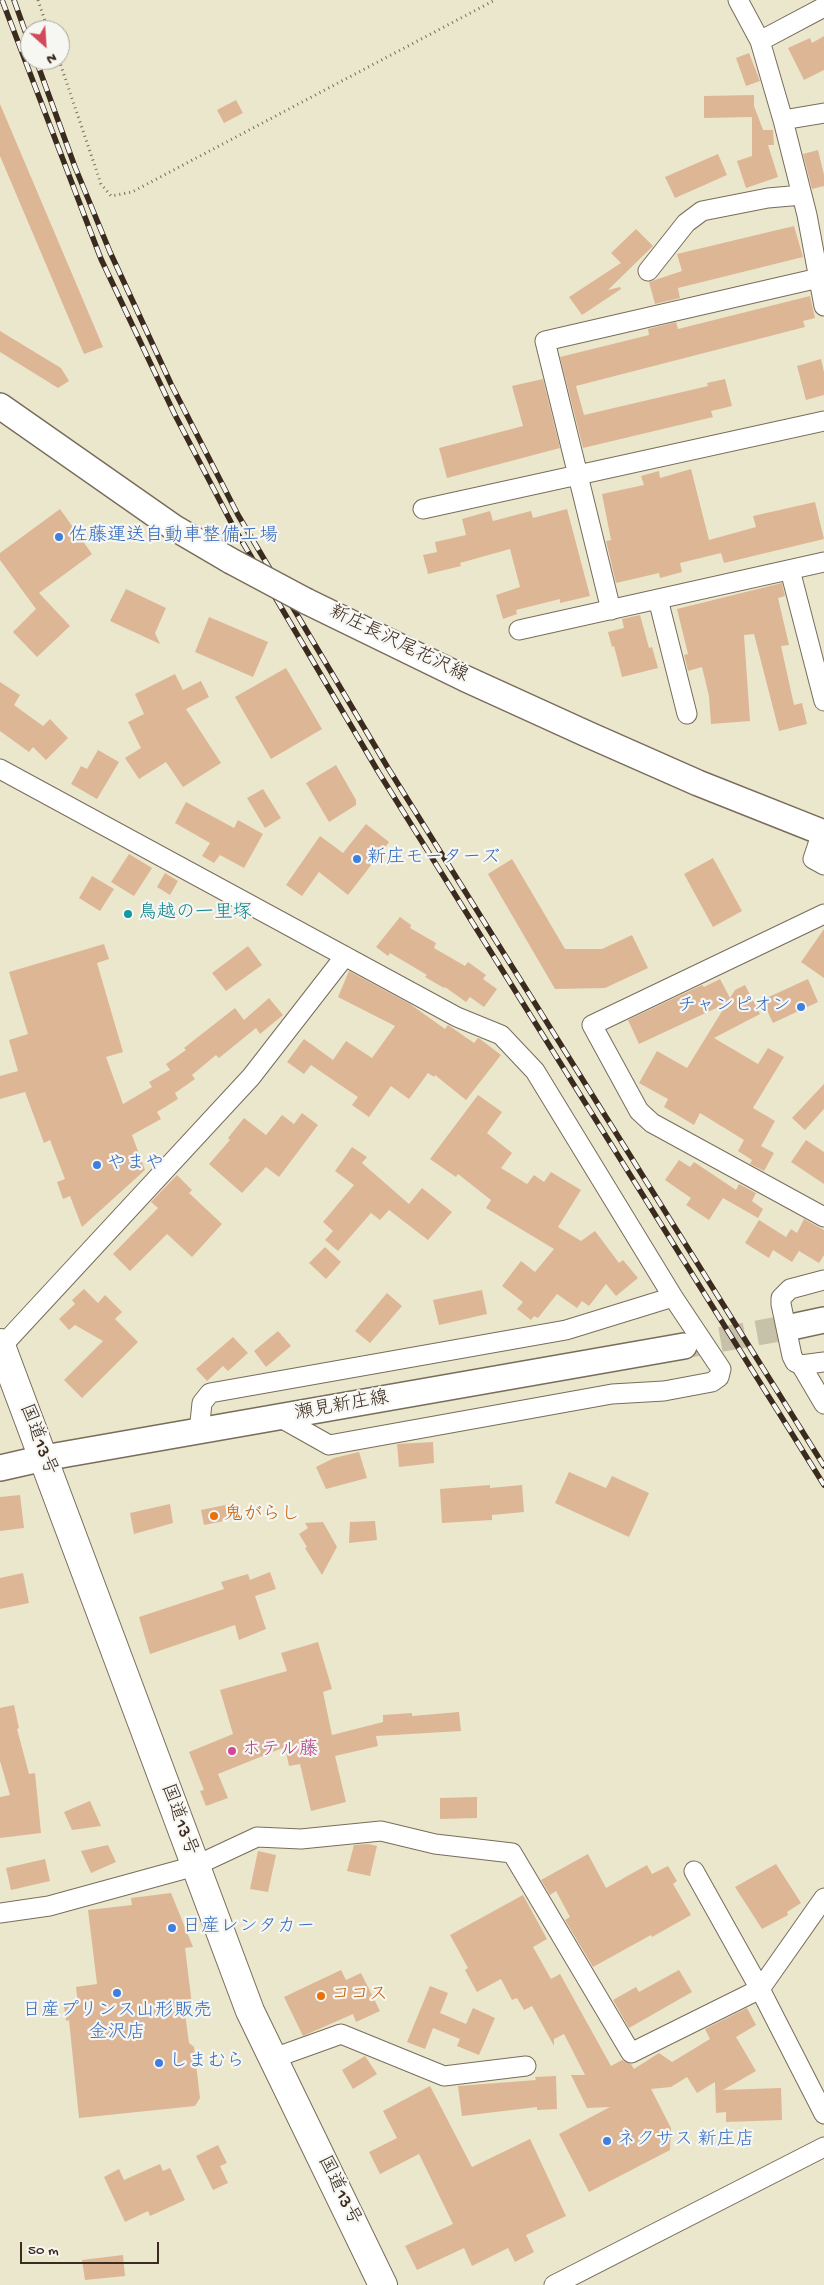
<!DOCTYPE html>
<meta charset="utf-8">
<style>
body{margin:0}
#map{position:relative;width:824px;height:2285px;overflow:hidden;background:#ebe7cc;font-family:"Gochi Hand",sans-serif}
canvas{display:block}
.north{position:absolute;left:20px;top:20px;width:50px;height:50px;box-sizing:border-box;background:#f6f6f2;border:1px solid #aba49d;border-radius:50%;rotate:154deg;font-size:14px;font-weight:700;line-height:20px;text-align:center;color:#3b2a1e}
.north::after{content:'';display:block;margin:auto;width:18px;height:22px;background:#d1495b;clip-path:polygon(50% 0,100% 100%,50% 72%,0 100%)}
.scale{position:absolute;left:20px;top:2242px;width:139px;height:22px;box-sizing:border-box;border:2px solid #3b2a1e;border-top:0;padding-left:6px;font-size:15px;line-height:18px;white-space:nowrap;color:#3b2a1e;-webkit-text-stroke:4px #f6f6f2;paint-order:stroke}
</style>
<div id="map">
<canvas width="824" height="2285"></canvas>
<div class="north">N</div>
<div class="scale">50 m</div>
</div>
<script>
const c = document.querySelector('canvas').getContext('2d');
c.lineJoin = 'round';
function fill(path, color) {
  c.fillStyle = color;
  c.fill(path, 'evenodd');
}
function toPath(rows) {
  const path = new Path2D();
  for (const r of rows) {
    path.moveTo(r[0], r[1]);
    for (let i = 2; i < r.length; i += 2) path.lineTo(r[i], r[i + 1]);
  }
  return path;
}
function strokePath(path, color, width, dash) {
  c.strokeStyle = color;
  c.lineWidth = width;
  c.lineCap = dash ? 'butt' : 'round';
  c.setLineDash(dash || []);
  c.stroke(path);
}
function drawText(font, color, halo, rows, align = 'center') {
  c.font = font + ' "Gochi Hand","Klee One",sans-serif';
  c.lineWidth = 4.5;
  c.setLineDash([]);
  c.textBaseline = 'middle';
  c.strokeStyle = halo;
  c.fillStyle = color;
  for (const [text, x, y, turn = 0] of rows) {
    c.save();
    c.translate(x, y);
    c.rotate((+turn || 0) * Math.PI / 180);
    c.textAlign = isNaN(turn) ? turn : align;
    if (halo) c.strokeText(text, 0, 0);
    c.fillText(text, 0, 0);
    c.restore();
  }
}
const building = toPath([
 [824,36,824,70,804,80,788,48,810,38,812,43],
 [749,53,760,81,746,86,736,58],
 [754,95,754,106,763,130,773,130,774,145,768,145,778,177,746,188,737,161,752,156,752,117,704,118,704,96],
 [236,100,243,113,224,123,217,110],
 [0,104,103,347,84,354,0,156],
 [818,150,824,175,824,186,812,189,803,154],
 [718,154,727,175,675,198,665,177],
 [794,226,803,257,678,288,680,298,655,304,649,282,682,271,677,254],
 [636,229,653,246,608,290,620,287,621,289,582,315,569,297,621,263,611,253],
 [810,296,815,318,803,321,805,327,576,386,584,415,708,386,707,383,725,379,732,406,711,411,713,417,583,448,560,357,649,335,648,329,676,322,678,329],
 [0,331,61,368,69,381,58,388,0,352],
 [821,359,824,372,824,395,806,400,797,366],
 [543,379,560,448,447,478,439,448,523,426,512,386],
 [691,469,709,540,756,527,753,516,815,502,824,539,724,563,721,553,680,563,682,572,660,578,659,573,616,583,606,541,611,540,602,494,644,485,641,476,659,471,660,478],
 [60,509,92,554,39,593,70,626,37,657,13,632,36,609,0,560,0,553],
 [567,509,590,596,560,603,560,599,516,610,517,614,503,619,496,595,520,587,510,549,460,563,461,566,428,574,423,555,437,552,435,542,466,535,462,519,490,511,493,521,531,511,533,518],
 [782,583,785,596,778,598,789,645,781,646,794,705,802,703,807,724,779,731,754,634,744,635,750,721,711,724,709,696,702,667,688,671,684,655,688,654,677,609],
 [126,589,166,608,155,633,160,644,110,621],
 [640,615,649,648,652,647,658,668,622,677,614,646,612,647,608,632,624,628,622,619],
 [209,617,268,642,253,677,195,652],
 [286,668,322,729,271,759,235,697],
 [175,674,183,690,201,681,209,697,186,709,221,763,183,787,166,762,139,779,125,758,141,748,128,722,144,714,135,694],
 [0,682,20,695,14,705,43,726,50,719,68,738,46,760,33,747,29,752,0,731],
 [98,750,119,762,97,799,71,784,81,766,87,769],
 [336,765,356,800,356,805,329,822,306,783],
 [263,789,281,818,265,828,247,798],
 [186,802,234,828,238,820,263,834,244,868,220,855,214,863,202,856,210,843,175,823],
 [366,824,389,842,348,895,319,872,302,896,286,885,320,836,343,853],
 [129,854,152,868,134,896,111,882],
 [713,858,742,911,713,927,684,874],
 [512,859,565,949,602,949,632,935,648,968,605,988,555,989,488,874],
 [165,873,178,881,170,895,157,887],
 [92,876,114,889,100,911,79,898],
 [400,917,411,925,410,928,436,943,434,948,465,966,468,962,486,975,483,979,497,989,484,1007,470,997,466,1002,445,987,444,988,425,977,427,975,390,953,388,956,376,947],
 [824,929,824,978,801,962],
 [104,944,109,959,97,963,123,1052,106,1057,123,1104,152,1087,149,1082,170,1070,166,1064,186,1050,184,1048,235,1008,244,1020,269,998,283,1015,260,1034,256,1028,219,1058,216,1055,192,1075,195,1079,175,1093,178,1099,157,1112,161,1119,132,1135,145,1170,82,1227,70,1196,63,1199,57,1182,65,1179,50,1140,44,1143,25,1092,0,1099,0,1076,18,1071,9,1040,28,1034,9,972],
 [248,946,262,965,226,991,212,973],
 [349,971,410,1004,445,1029,448,1025,474,1043,478,1038,480,1039,501,1055,466,1100,435,1075,434,1077,428,1073,409,1099,391,1086,369,1117,352,1105,358,1097,311,1065,304,1074,287,1062,304,1039,333,1060,346,1041,372,1058,395,1026,338,997],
 [720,979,730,998,735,990,745,985,760,1014,714,1038,758,1064,768,1048,784,1057,753,1108,775,1121,761,1146,774,1153,764,1171,750,1164,752,1160,738,1151,744,1140,700,1113,694,1125,664,1107,668,1099,639,1083,657,1051,687,1068,727,1003,639,1044,628,1020,702,985,704,987],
 [808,979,818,1002,773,1023,762,1000],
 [824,1084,824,1109,805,1130,792,1118],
 [478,1095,502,1112,487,1133,512,1153,501,1168,527,1184,534,1175,544,1182,551,1172,581,1190,558,1227,581,1241,595,1231,619,1263,623,1260,638,1278,616,1296,606,1284,589,1306,582,1301,577,1308,557,1294,538,1318,534,1316,531,1320,517,1309,523,1302,502,1286,521,1261,535,1272,554,1249,486,1208,491,1200,458,1174,456,1177,430,1159],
 [302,1113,318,1125,279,1177,266,1167,242,1193,209,1164,230,1140,228,1138,244,1118,266,1135,282,1115,294,1124],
 [806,1140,824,1152,824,1184,791,1162],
 [352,1147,367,1157,362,1163,409,1204,422,1188,452,1212,428,1240,389,1210,380,1220,371,1213,338,1251,325,1240,333,1231,323,1222,354,1185,335,1171],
 [679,1160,690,1167,694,1162,736,1190,739,1184,756,1193,752,1201,763,1209,758,1218,723,1198,709,1220,686,1205,691,1198,665,1180],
 [177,1175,192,1190,189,1193,222,1224,192,1257,167,1234,130,1271,113,1254,158,1208,151,1202],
 [804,1219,824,1230,824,1255,819,1263,799,1251,792,1262,773,1250,769,1258,745,1243,759,1220,786,1237,791,1229,797,1233],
 [325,1247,341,1262,326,1279,309,1263],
 [84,1289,98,1303,105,1295,122,1312,115,1319,138,1342,82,1398,64,1380,103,1341,75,1325,69,1330,59,1319,75,1304,72,1300],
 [482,1290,487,1314,439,1325,433,1300],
 [387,1293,402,1306,370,1343,355,1331],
 [278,1331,291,1346,266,1367,254,1351],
 [233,1337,248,1353,228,1371,223,1366,207,1381,196,1369],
 [433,1442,434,1463,399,1467,397,1444],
 [359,1452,367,1478,326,1489,316,1467,334,1458],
 [569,1472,606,1488,612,1476,649,1493,629,1537,555,1503],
 [490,1485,490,1488,522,1485,524,1512,492,1515,492,1520,442,1523,440,1489],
 [20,1495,24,1528,0,1531,0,1497],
 [170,1504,173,1523,134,1534,130,1513],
 [230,1504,234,1519,204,1525,201,1510],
 [375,1521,377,1540,349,1543,350,1522],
 [323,1522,337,1547,322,1575,305,1548,307,1547,299,1534,308,1528,305,1523],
 [270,1572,276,1589,255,1596,266,1629,239,1640,235,1625,150,1654,139,1617,224,1589,221,1582,248,1574,250,1580],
 [23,1573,29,1603,0,1609,0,1578],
 [318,1642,332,1689,323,1692,332,1735,383,1722,383,1715,412,1713,412,1716,459,1712,461,1731,376,1736,378,1746,335,1756,346,1802,311,1811,300,1764,289,1766,285,1747,218,1774,228,1798,206,1806,200,1791,204,1790,189,1752,233,1734,220,1690,287,1671,281,1653],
 [14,1705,19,1728,17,1729,29,1774,35,1773,41,1833,0,1838,0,1797,10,1795,0,1761,0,1708],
 [477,1797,477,1818,440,1819,440,1798],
 [90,1801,101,1826,72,1830,64,1812],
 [368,1844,377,1846,370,1876,347,1871,354,1845],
 [108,1845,116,1862,91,1873,81,1851],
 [258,1851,276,1855,268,1892,250,1889],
 [588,1854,606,1888,647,1865,652,1874,668,1866,677,1881,673,1884,691,1915,652,1937,651,1935,593,1967,565,1920,570,1917,556,1891,550,1895,541,1880],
 [45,1859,50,1881,11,1890,6,1868],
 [776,1864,801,1903,787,1912,788,1915,762,1929,735,1887],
 [171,1893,193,1947,185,1948,192,2005,184,2006,189,2043,194,2047,200,2098,195,2106,79,2118,69,2020,66,2021,64,2006,78,2004,76,1987,97,1984,88,1910,132,1905,131,1898],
 [523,1895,547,1939,533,1947,551,1979,560,1974,611,2066,622,2060,631,2064,634,2069,659,2053,672,2062,710,2039,705,2029,747,2008,756,2025,736,2037,756,2071,723,2090,781,2088,782,2120,726,2122,726,2112,716,2113,715,2082,697,2093,687,2077,671,2087,651,2089,671,2128,670,2150,589,2192,559,2134,610,2107,587,2108,571,2075,585,2075,564,2034,554,2039,554,2046,532,2006,524,2010,517,1998,512,2000,501,1979,477,1992,465,1970,468,1968,450,1935],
 [341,1970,346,1980,361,1973,380,2011,356,2022,353,2014,303,2036,284,1997],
 [679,1970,692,1992,629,2028,613,2000,636,1987,639,1992],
 [430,1986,448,1993,440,2013,466,2024,473,2008,495,2018,479,2055,457,2046,460,2039,433,2028,425,2049,407,2042],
 [365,2056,377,2074,353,2089,342,2070],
 [556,2076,557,2109,537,2110,537,2107,462,2116,458,2086,536,2080,535,2077],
 [430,2086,472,2167,530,2139,566,2216,526,2235,534,2252,515,2262,508,2248,472,2266,464,2248,417,2270,405,2246,453,2224,419,2154,380,2174,369,2152,397,2138,383,2111],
 [218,2145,227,2163,220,2166,228,2183,213,2190,196,2156],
 [160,2164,163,2171,170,2168,185,2200,150,2216,148,2211,125,2222,104,2177,119,2169,124,2180],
 [123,2255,125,2276,85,2280,82,2260]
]);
const majorTunnel = toPath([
 [684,1346,796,1326]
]);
const path = toPath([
 [38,0,48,30],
 [59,60,101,184,111,196,132,192,495,0]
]);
const minor = toPath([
 [738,0,760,41,783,120,807,215,824,306],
 [760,41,824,7],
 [783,120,824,113],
 [648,271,686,223,702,211,768,198,802,195],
 [423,509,824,421],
 [790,570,824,701],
 [658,599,687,714],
 [611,610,545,341,819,278],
 [519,630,824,562],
 [0,769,457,1017,501,1035,535,1071,673,1297,721,1369,719,1377,712,1382,664,1391,612,1394,329,1445,281,1418],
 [822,832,813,859,824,865],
 [824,914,592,1025,639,1111,652,1123,824,1217],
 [824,1280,790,1289,781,1298,781,1304,792,1356,795,1362,801,1365,824,1404],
 [1,1347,251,1077,345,956],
 [801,1365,824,1362],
 [199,1432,202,1403,210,1393,566,1330,673,1297],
 [694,1871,760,1989,824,2114],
 [0,1913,49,1906,195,1866,257,1837,301,1839,381,1831,435,1844,512,1853,631,2053,760,1989,824,1898],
 [274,2058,341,2034,444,2076,526,2066],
 [554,2285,824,2147]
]);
const major = toPath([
 [0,406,173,527,231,561],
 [306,601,464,678,587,734,698,783,824,833],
 [796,1326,824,1320],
 [0,1468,44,1458,684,1346]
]);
const highway = toPath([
 [0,1343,250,2011,383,2285]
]);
const rail = toPath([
 [2,0,101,259,175,415,233,526,379,773,824,1485],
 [14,0,30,45],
 [36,60,75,167,110,252,171,384,238,515,388,768,824,1466]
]);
const majorBridge = toPath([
 [231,561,306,601]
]);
const markers = [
 [59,537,5,"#3f7fe0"],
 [357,859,5,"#3f7fe0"],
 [128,914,5,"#0f9aa8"],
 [801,1007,5,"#3f7fe0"],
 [97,1165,5,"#3f7fe0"],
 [214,1516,5,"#e8710a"],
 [232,1751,5,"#d1479c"],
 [172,1928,5,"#3f7fe0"],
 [117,1993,5,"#3f7fe0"],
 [321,1996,5,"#e8710a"],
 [159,2063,5,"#3f7fe0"],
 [607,2141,5,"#3f7fe0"]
];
const shopNames = [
 ["佐藤運送自動車整備工場",69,537],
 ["新庄モーターズ",367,859],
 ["チャンピオン",791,1007,"right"],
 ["やまや",107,1165],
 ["日産レンタカー",182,1928],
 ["日産プリンス山形販売",117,2012,"center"],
 ["金沢店",117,2034,"center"],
 ["しまむら",169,2063],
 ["ネクサス 新庄店",617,2141]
];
const streetNames = [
 ["新庄長沢尾花沢線",398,645,26],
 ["瀬見新庄線",342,1407,-10],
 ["国道13号",37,1440,69],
 ["国道13号",178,1820,70],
 ["国道13号",338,2191,64]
];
const cultureNames = [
 ["鳥越の一里塚",138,914]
];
const foodNames = [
 ["鬼がらし",224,1516],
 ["ココス",331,1996]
];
const hotelNames = [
 ["ホテル藤",242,1751]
];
fill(building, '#ddb696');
strokePath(majorTunnel, '#c8c1a9', 25, [25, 12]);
strokePath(minor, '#796c5b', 21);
strokePath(major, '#796c5b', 28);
strokePath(highway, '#796c5b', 30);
strokePath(path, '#796c5b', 3, [1, 4]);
strokePath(minor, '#fff', 19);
strokePath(major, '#fff', 25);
strokePath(highway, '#fff', 28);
strokePath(rail, '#3b2a1e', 5.5);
strokePath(rail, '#f6f6f2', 4, [11]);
strokePath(majorBridge, '#796c5b', 28, []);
strokePath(majorBridge, '#fff', 25);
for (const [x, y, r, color] of markers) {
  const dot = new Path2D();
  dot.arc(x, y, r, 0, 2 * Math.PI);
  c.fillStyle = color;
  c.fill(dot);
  strokePath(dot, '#f6f6f2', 2);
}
drawText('19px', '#366cbe', '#f6f6f2', shopNames, 'left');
drawText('19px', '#3b2a1e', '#f6f6f2', streetNames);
drawText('19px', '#0d838f', '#f6f6f2', cultureNames, 'left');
drawText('19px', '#c56008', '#f6f6f2', foodNames, 'left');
drawText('19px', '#b23c85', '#f6f6f2', hotelNames, 'left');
</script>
